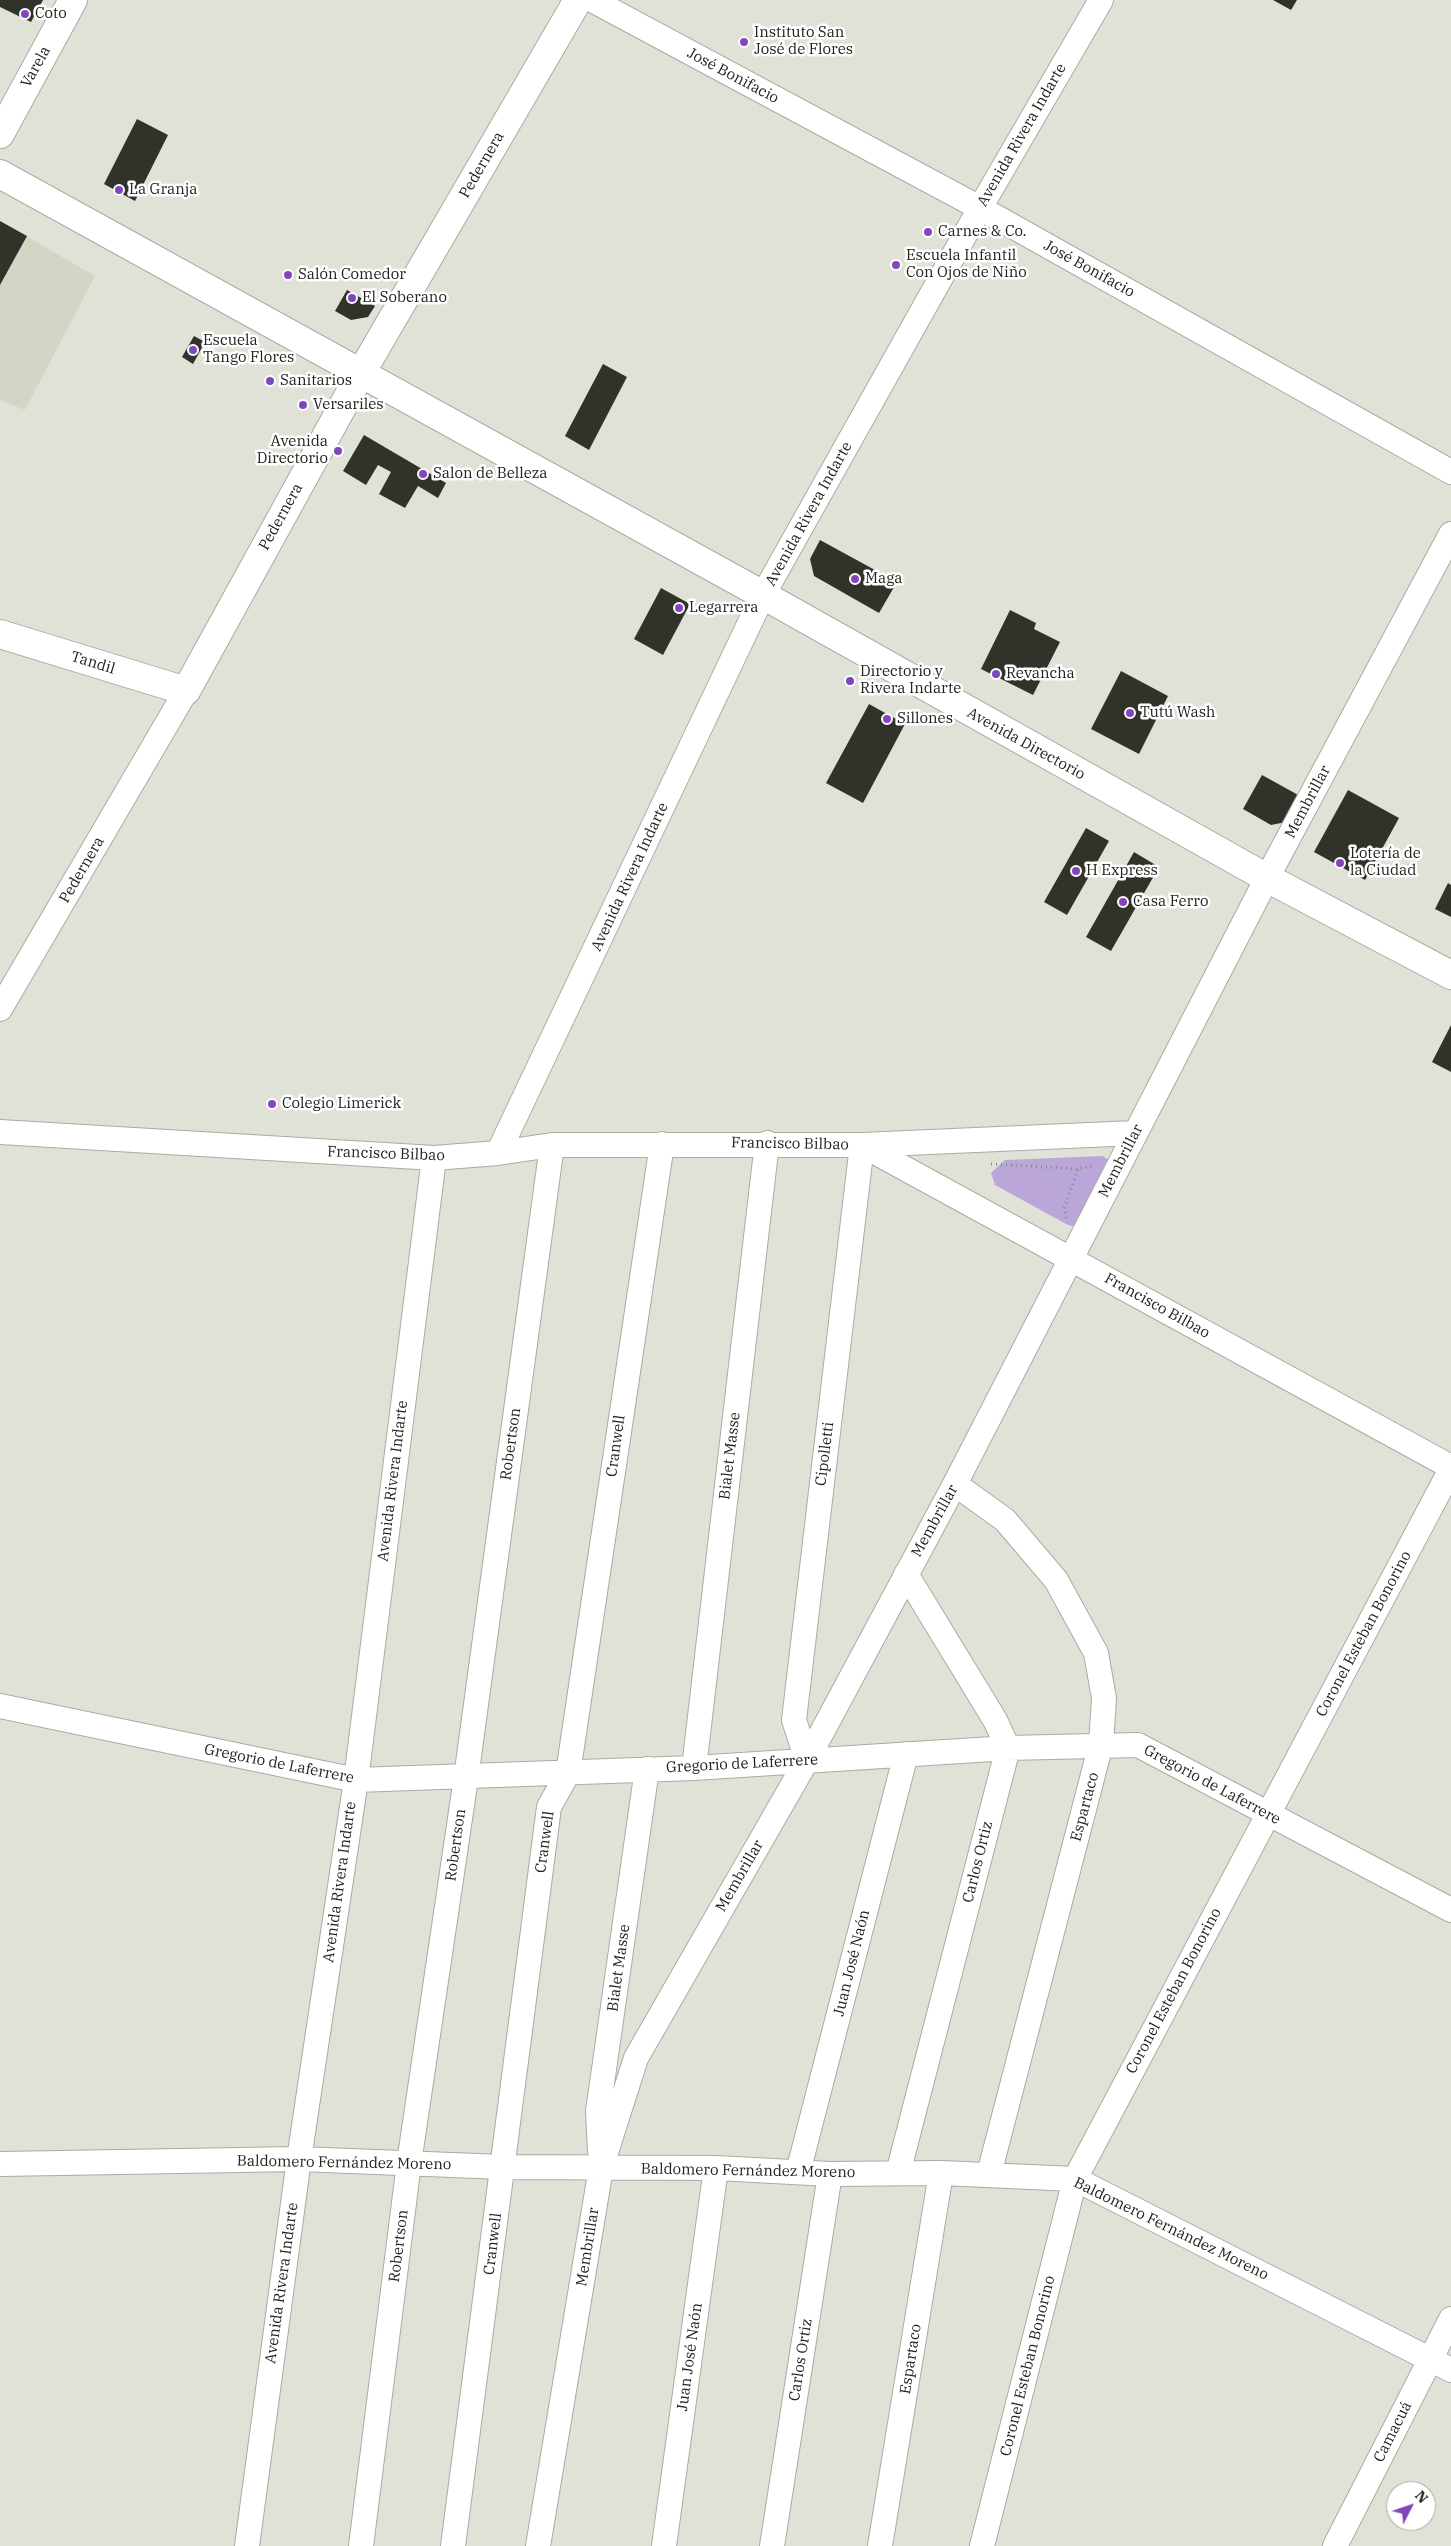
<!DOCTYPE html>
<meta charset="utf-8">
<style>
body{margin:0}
#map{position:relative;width:1451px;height:2546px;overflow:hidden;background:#e0e2d8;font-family:"IBM Plex Serif",serif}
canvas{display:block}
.north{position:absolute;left:1386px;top:2481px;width:50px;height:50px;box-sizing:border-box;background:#fff;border:1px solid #a7a7a5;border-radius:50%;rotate:49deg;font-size:14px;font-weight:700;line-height:20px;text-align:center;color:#22231f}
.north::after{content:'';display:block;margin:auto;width:18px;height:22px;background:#8047bd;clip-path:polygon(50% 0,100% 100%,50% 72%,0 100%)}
</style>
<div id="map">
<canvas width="1451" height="2546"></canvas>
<div class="north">N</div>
</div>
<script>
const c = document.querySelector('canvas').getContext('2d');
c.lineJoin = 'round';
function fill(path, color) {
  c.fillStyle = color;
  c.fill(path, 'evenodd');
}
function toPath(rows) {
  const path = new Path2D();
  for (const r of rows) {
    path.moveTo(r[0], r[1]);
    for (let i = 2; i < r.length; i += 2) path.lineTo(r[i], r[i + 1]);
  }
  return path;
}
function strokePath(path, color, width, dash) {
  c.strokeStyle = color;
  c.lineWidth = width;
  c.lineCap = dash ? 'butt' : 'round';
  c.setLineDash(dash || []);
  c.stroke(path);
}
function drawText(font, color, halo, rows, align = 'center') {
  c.font = font + ' "IBM Plex Serif",serif';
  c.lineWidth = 5;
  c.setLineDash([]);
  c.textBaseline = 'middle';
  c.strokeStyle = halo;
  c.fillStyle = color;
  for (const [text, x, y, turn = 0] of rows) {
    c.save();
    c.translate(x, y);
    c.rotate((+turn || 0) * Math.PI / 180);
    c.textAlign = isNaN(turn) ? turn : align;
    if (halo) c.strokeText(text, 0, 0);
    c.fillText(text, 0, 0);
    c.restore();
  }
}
const built = toPath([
 [0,221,95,276,25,410,0,400]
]);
const green = toPath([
 [1103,1156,1112,1163,1077,1227,1068,1225,995,1185,991,1173,1005,1160]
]);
const building = toPath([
 [0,0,43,0,31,22,0,7],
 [1273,0,1297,0,1291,10],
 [137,119,168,135,135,201,104,184],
 [0,221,27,236,0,285],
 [347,290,375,306,368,317,351,320,335,311],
 [194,336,205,342,193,364,182,357],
 [603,364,627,377,589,450,565,436],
 [364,435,446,483,438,498,418,486,405,508,379,494,391,472,378,465,366,485,343,471],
 [820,540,897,582,879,613,814,576,810,559],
 [661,588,690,604,663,655,634,639],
 [1010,610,1036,623,1034,629,1060,642,1033,695,981,669],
 [1121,671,1168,696,1139,754,1091,729],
 [869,704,905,724,863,803,826,783],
 [1262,775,1300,796,1286,822,1271,825,1243,809],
 [1348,790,1399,818,1365,880,1314,852],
 [1086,828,1109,841,1067,915,1044,902],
 [1134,852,1159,867,1111,951,1086,937],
 [1448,883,1451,885,1451,917,1435,909],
 [1451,1025,1451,1072,1432,1062]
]);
const path = toPath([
 [991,1164,1078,1169,1092,1166],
 [1066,1218,1064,1209,1078,1169]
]);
const street = toPath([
 [592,0,980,208,1451,472],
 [0,1009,186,691],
 [0,1132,434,1158,498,1153,552,1145,862,1145,1135,1133],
 [498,1153,763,595,980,208,1101,0],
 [955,1484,1005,1520,1056,1580,1096,1653,1104,1698,1101,1744,989,2174],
 [0,1706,356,1780,694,1768,1008,1748,1138,1745,1451,1910],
 [807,1760,794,1720,862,1145,1451,1467],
 [694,1768,767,1143],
 [600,2151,598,2111,647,1769],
 [0,2164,299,2159,503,2167,716,2168,830,2174,941,2173,1075,2179,1451,2370],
 [798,2172,906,1754],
 [898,2173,1008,1748,995,1720,906,1574],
 [247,2546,299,2159,356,1780,434,1158],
 [361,2546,409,2163,466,1778,552,1145],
 [453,2546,549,1807,568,1773,662,1144],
 [538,2546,601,2168,636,2058,807,1760,955,1484,1267,878,1451,534],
 [664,2546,716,2168],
 [772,2546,830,2174],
 [880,2546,941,2173],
 [982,2546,1075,2179,1451,1469],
 [1335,2546,1451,2319]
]);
const secondary = toPath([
 [0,134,73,0],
 [0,634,186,691,361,373,578,0]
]);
const primary = toPath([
 [0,174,763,595,1267,878,1451,975]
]);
const markers = [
 [25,14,5,"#8047bd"],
 [744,42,5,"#8047bd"],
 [119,190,5,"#8047bd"],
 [928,232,5,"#8047bd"],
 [896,265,5,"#8047bd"],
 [288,275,5,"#8047bd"],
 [352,298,5,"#8047bd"],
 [193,350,5,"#8047bd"],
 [270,381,5,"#8047bd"],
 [303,405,5,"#8047bd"],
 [338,451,5,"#8047bd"],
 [423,474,5,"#8047bd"],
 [855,579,5,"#8047bd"],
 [679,608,5,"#8047bd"],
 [996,674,5,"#8047bd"],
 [850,681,5,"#8047bd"],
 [1130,713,5,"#8047bd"],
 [887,719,5,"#8047bd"],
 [1340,863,5,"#8047bd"],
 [1076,871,5,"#8047bd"],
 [1123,902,5,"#8047bd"],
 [272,1104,5,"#8047bd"]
];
const poiNames = [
 ["Coto",35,14],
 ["Instituto San",754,33],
 ["José de Flores",754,50],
 ["La Granja",129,190],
 ["Carnes & Co.",938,232],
 ["Escuela Infantil",906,256],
 ["Con Ojos de Niño",906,273],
 ["Salón Comedor",298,275],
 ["El Soberano",362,298],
 ["Escuela",203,341],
 ["Tango Flores",203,358],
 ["Sanitarios",280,381],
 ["Versariles",313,405],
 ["Avenida",328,442,"right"],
 ["Directorio",328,459,"right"],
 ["Salon de Belleza",433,474],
 ["Maga",865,579],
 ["Legarrera",689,608],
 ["Directorio y",860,672],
 ["Rivera Indarte",860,689],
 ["Revancha",1006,674],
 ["Tutú Wash",1140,713],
 ["Sillones",897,719],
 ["Lotería de",1350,854],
 ["la Ciudad",1350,871],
 ["H Express",1086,871],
 ["Casa Ferro",1133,902],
 ["Colegio Limerick",282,1104]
];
const streetNames = [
 ["Varela",36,67,-61],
 ["José Bonifacio",733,76,28],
 ["Avenida Rivera Indarte",1022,135,-60],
 ["Pedernera",482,165,-60],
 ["José Bonifacio",1089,269,29],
 ["Avenida Rivera Indarte",809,514,-61],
 ["Pedernera",281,517,-61],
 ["Tandil",93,663,17],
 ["Avenida Directorio",1026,744,29],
 ["Membrillar",1308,802,-62],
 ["Pedernera",82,870,-60],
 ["Avenida Rivera Indarte",630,877,-65],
 ["Francisco Bilbao",790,1144,1],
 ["Francisco Bilbao",386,1154,2],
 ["Membrillar",1121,1161,-63],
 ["Francisco Bilbao",1157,1306,29],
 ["Robertson",511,1444,-82],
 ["Cranwell",616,1446,-82],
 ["Cipolletti",825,1454,-83],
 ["Bialet Masse",730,1456,-83],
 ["Avenida Rivera Indarte",393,1481,-83],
 ["Membrillar",935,1521,-61],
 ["Coronel Esteban Bonorino",1364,1634,-62],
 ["Gregorio de Laferrere",279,1764,11],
 ["Gregorio de Laferrere",742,1764,-3],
 ["Gregorio de Laferrere",1212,1785,28],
 ["Espartaco",1085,1807,-75],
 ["Cranwell",545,1842,-82],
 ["Robertson",456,1845,-82],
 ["Carlos Ortiz",978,1862,-76],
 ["Membrillar",740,1876,-60],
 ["Avenida Rivera Indarte",340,1882,-82],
 ["Juan José Naón",852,1963,-76],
 ["Bialet Masse",619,1968,-82],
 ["Coronel Esteban Bonorino",1174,1991,-62],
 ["Baldomero Fernández Moreno",344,2163,1],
 ["Baldomero Fernández Moreno",748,2171,1],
 ["Baldomero Fernández Moreno",1171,2229,26],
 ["Cranwell",493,2244,-83],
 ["Robertson",399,2246,-83],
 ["Membrillar",588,2247,-81],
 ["Avenida Rivera Indarte",282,2283,-82],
 ["Juan José Naón",690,2357,-82],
 ["Espartaco",911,2359,-81],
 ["Carlos Ortiz",801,2360,-81],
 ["Coronel Esteban Bonorino",1028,2366,-76],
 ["Camacuá",1393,2432,-63]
];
fill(built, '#d4d6c5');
fill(green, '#bba6da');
fill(building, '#31332b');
strokePath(street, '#aaaba2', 26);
strokePath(secondary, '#aaaba2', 30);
strokePath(primary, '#aaaba2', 30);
strokePath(path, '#888a83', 3, [1, 4]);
strokePath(street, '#fff', 24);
strokePath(secondary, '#fff', 28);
strokePath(primary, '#fff', 28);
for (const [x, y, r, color] of markers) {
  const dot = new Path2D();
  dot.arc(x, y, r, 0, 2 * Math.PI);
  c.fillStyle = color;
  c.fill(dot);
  strokePath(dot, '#fff', 2);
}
drawText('15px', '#22231f', '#fff', poiNames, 'left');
drawText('15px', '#22231f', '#fff', streetNames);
</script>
